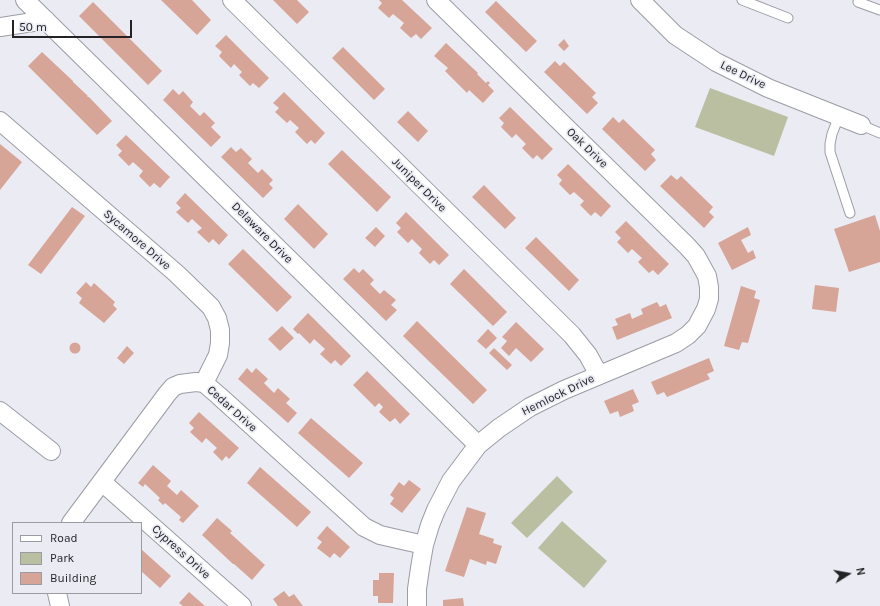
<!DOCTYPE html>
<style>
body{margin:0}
#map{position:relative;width:880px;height:606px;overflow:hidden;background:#eaebf3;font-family:Karla,sans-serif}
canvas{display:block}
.legend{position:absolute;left:12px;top:522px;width:130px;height:72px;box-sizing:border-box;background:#eaebf3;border:1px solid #9a9ba1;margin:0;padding:5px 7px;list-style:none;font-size:12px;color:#232326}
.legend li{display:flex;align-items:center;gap:8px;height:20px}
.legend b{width:20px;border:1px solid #9a9ba1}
.north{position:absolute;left:828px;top:554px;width:40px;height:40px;-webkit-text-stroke:3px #eaebf3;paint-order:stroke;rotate:79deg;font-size:11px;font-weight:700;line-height:16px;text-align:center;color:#232326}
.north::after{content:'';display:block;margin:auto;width:14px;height:18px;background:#232326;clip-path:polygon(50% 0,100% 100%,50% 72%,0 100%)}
.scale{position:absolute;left:12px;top:20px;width:120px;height:18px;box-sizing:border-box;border:2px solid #232326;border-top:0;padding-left:5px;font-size:12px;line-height:14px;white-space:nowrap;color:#232326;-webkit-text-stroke:3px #eaebf3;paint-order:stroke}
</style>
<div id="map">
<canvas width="880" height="606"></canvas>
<ul class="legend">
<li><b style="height:5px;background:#fff"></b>Road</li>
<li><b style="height:11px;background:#babfa2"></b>Park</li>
<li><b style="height:11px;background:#d7a597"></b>Building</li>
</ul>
<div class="north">N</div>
<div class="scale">50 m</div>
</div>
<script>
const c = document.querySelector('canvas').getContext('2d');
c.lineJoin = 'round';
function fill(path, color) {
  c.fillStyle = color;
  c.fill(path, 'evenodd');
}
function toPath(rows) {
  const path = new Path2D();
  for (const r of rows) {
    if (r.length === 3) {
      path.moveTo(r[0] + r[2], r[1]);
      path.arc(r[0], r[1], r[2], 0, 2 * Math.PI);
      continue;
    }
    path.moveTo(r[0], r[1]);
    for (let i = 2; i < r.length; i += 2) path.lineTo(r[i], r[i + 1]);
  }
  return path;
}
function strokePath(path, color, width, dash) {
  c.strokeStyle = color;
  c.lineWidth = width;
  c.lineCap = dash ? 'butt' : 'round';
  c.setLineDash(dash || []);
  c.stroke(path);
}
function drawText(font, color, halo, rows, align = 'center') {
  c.font = font + ' Karla,sans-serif';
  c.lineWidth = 3.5;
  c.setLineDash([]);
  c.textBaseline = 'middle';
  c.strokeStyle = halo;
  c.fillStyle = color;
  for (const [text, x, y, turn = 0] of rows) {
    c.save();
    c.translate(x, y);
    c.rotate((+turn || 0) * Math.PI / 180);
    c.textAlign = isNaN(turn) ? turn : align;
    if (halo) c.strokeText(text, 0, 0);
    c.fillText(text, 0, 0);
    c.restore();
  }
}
const green = toPath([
 [710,88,788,117,774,156,695,127],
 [557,476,573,492,527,538,511,523],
 [562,521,607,561,584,588,538,548]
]);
const building = toPath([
 [161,0,192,0,211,20,197,35],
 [273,0,297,0,309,12,297,24],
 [379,0,402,0,432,28,421,39,416,34,411,38,400,28,404,23,393,14,389,18,378,8,382,3],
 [496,1,537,41,526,52,485,12],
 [93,2,162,71,148,85,79,16],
 [226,35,269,78,259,88,253,83,250,86,239,75,242,72,234,64,231,68,219,56,222,52,215,46],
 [564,39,569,46,564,51,558,45],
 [446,43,478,73,477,74,486,83,488,81,490,83,488,85,494,91,483,103,469,90,467,93,445,71,448,68,434,56],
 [343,47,385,89,374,100,332,58],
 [42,52,73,81,73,82,88,96,87,97,89,97,112,121,97,135,28,66],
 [555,61,560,66,564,62,596,93,592,97,598,103,587,114,544,72],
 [173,89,179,95,183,91,193,102,190,106,200,116,204,112,215,123,211,127,221,137,211,147,163,100],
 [284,92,325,133,315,144,311,140,307,144,295,132,299,128,290,120,287,123,275,112,279,108,273,103],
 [510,107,553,149,542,160,537,155,533,159,522,148,526,144,516,134,512,138,501,127,504,123,499,118],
 [408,111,428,131,418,142,397,122],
 [613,117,619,123,623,119,655,150,651,154,656,160,645,171,602,129],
 [126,135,170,177,160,188,154,183,150,187,139,176,143,171,133,162,129,166,118,155,122,151,116,145],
 [0,144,22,162,0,190],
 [231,147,236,152,241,148,252,159,248,163,258,173,262,169,273,180,269,184,273,188,263,198,221,157],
 [342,150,391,197,377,212,328,164],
 [568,164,611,206,601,217,595,212,591,216,580,205,584,201,574,192,570,195,559,184,562,180,557,175],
 [671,175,677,180,681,176,713,207,709,212,714,217,704,228,660,186],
 [484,185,516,218,505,229,472,197],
 [185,193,228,235,219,245,213,239,209,243,197,232,202,228,192,219,188,223,176,212,181,208,176,203],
 [298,204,328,234,314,249,284,219],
 [72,207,85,216,41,274,28,265],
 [406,212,449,255,439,265,434,260,430,264,419,253,422,249,412,239,408,243,397,232,401,228,396,223],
 [875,215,880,231,880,262,849,272,834,229],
 [626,221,669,264,658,275,653,270,649,273,638,262,642,258,632,249,628,253,617,242,621,238,615,232],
 [376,227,385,236,375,247,365,238],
 [748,227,751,235,741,240,748,253,753,250,756,258,732,270,718,243],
 [536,237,579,280,569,291,525,248],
 [243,249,292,297,277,312,228,264],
 [354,268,359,273,363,269,374,280,370,284,380,294,384,290,396,300,391,305,397,310,386,321,343,279],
 [464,269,507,312,493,326,450,284],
 [86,282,91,287,94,283,115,302,113,305,117,309,104,323,79,303,82,298,76,293],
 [815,285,839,288,836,312,812,309],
 [741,286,756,291,754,298,760,300,748,343,742,342,739,350,724,346],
 [657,302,660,307,666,304,672,318,617,340,612,327,618,325,615,319,630,313,632,319,643,314,641,309],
 [308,313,351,356,341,366,335,360,331,364,320,354,325,349,314,339,310,344,299,333,298,334,293,329],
 [417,321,487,390,473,404,403,336],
 [516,322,544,349,531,362,516,348,509,356,501,348,507,341,502,337],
 [282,326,294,338,280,351,268,339],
 [488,329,497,338,486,349,477,341],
 [75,348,5.5],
 [127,346,134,353,124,364,117,358],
 [494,348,512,365,507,370,489,353],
 [709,358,714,371,707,374,710,379,667,397,664,392,657,395,651,382],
 [247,368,252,373,256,368,268,379,264,383,274,393,278,388,290,399,286,403,297,413,288,423,238,379],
 [367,371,410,414,400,424,395,418,390,422,379,412,383,407,379,403,375,407,353,385],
 [633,389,639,402,632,405,634,411,620,417,618,411,610,414,604,401],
 [199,412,239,448,229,459,226,456,222,461,213,452,217,448,206,438,202,443,190,432,194,428,189,423],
 [311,418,363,463,349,478,298,433],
 [153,465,171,481,167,486,177,495,181,490,199,506,183,523,179,520,181,517,165,503,163,505,158,500,160,498,145,484,143,487,138,483],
 [260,467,311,512,297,527,247,483],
 [409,480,421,489,402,513,390,504,394,498,390,495,399,482,404,486],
 [467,507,486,513,479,534,494,539,493,543,502,546,496,564,487,561,486,565,470,559,464,577,445,571],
 [217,518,232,531,230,533,265,565,252,580,234,564,233,564,202,535],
 [327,526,350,547,340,558,334,553,330,558,317,548,322,542,317,538],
 [141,549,171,576,160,588,141,571],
 [379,573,394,573,393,603,378,603,378,596,373,596,373,580,379,580],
 [284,591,289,597,294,594,303,606,278,606,273,599],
 [189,592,205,606,183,606,179,603],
 [463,598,464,606,443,606,443,600]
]);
const service = toPath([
 [742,0,788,18],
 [858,2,880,10],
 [839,116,832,134,830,144,830,152,850,213],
 [861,125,880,133]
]);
const minor = toPath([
 [25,0,478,445],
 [232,0,572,335,588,355,599,375],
 [640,0,675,35,716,62,768,88,861,125],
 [0,27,46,20],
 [0,121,177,274,211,307,217,318,220,330,220,343,218,355,204,383],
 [0,411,51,451],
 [102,482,242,606],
 [71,523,167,394,173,387,180,384,196,382,204,383,218,395,364,527,380,535,424,545],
 [57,593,60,606],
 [417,606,417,589,420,568,424,545,430,525,436,510,451,481,478,445,499,428,530,407,564,390,676,343,688,335,697,326,706,309,709,299,709,287,707,276,696,256,687,246,436,0]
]);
const streetNames = [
 ["Lee Drive",743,75,26],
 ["Oak Drive",587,148,44],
 ["Juniper Drive",419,185,45],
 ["Delaware Drive",262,233,45],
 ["Sycamore Drive",137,240,41],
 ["Hemlock Drive",558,395,-26],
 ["Cedar Drive",232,409,42],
 ["Cypress Drive",181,552,42]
];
fill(green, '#babfa2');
fill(building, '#d7a597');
strokePath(service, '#9b9ca4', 11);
strokePath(minor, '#9b9ca4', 20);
strokePath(service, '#fff', 9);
strokePath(minor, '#fff', 18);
drawText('12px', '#232326', '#eaebf3', streetNames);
</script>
